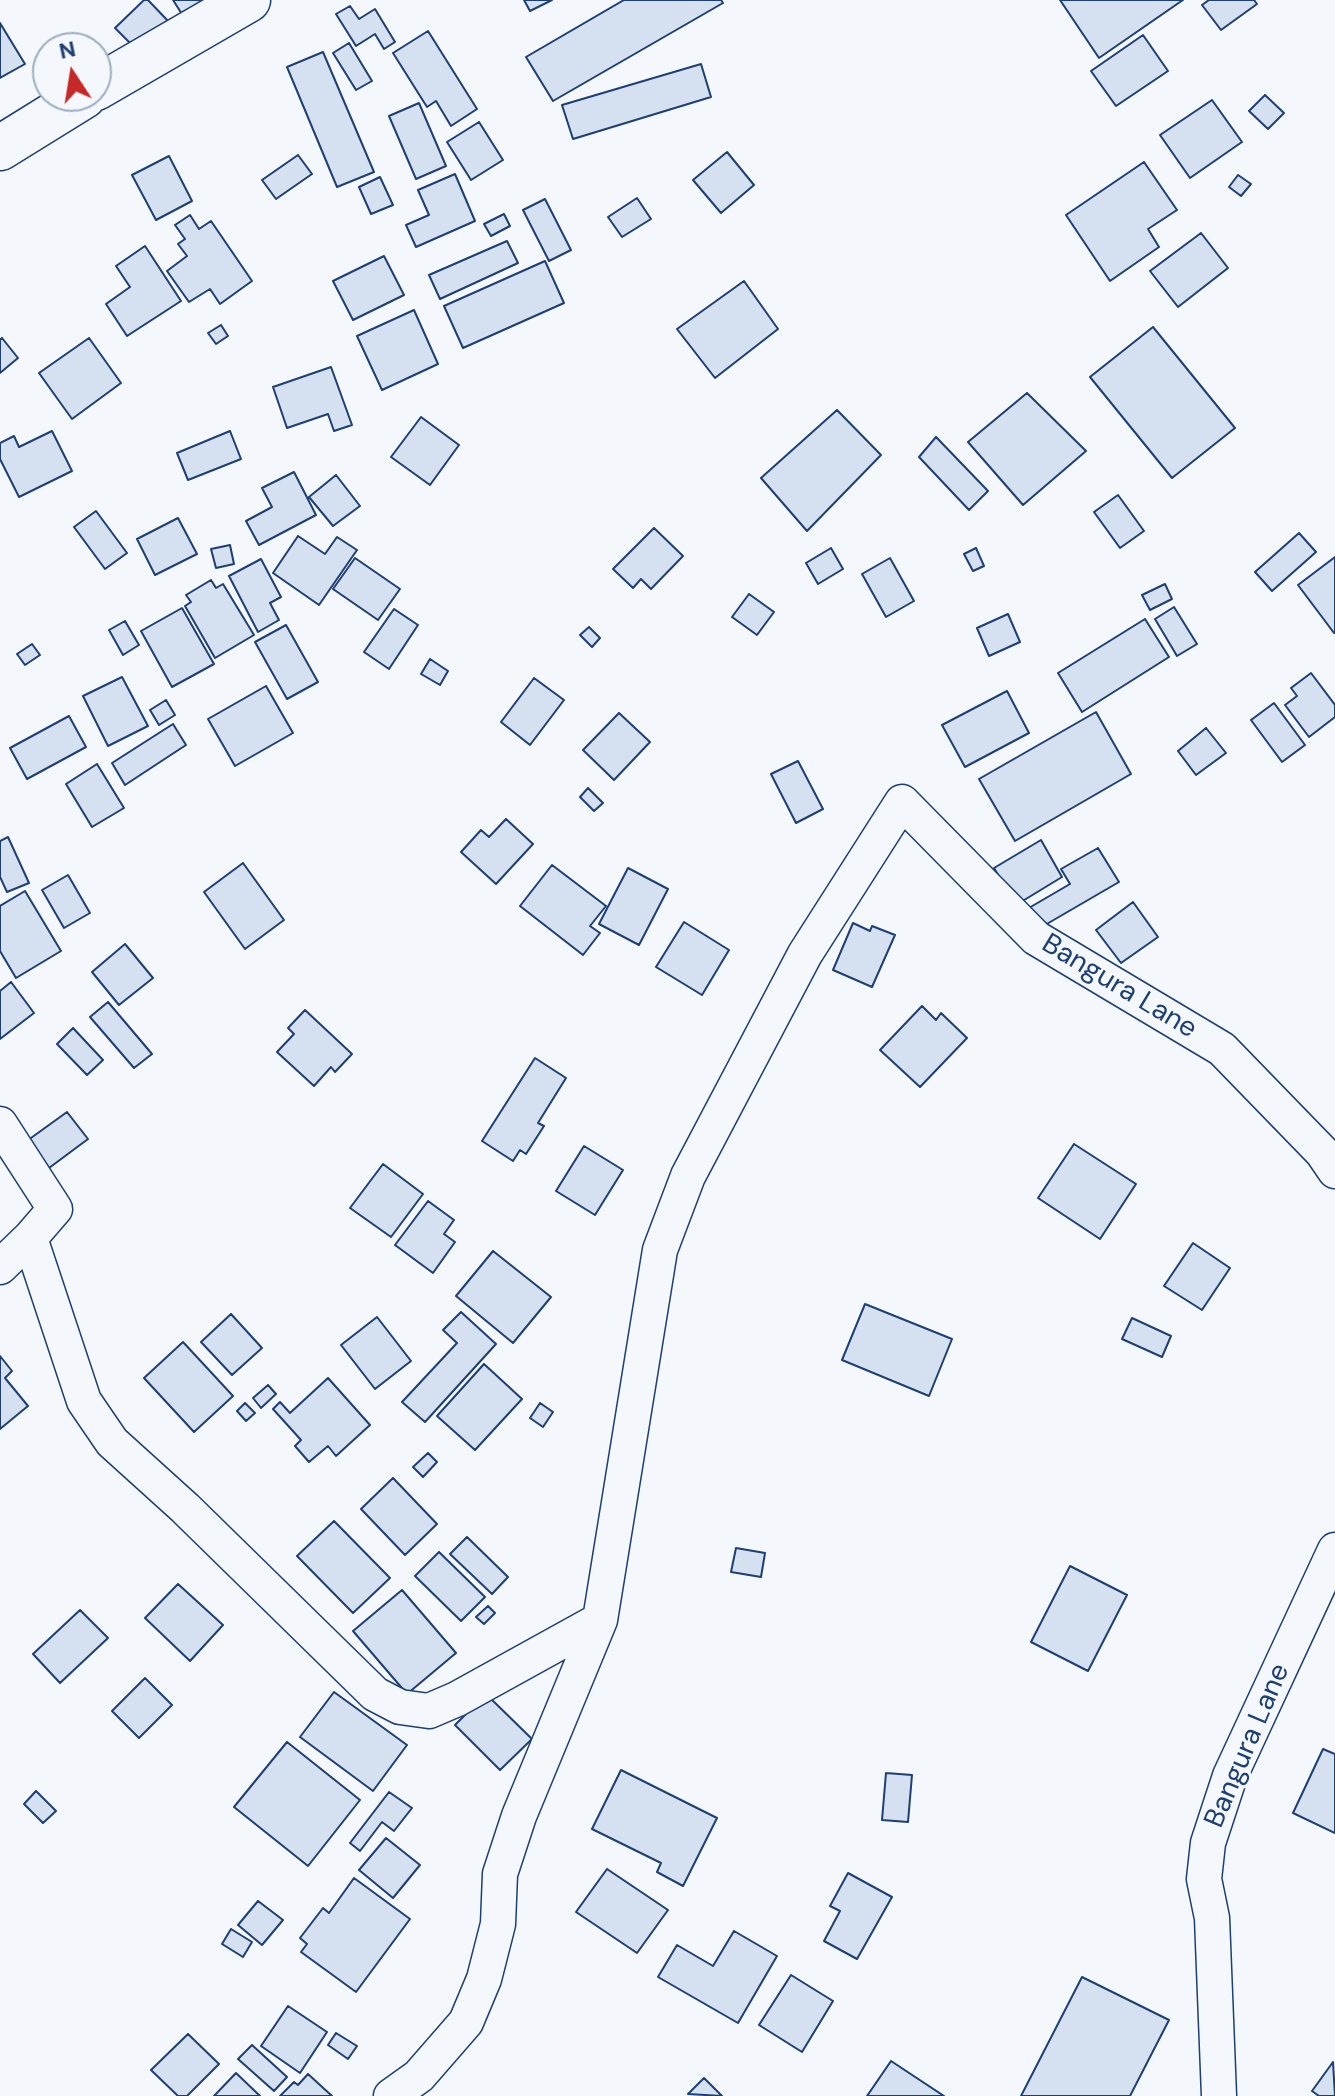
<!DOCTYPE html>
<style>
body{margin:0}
#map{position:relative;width:1335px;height:2096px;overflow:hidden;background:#f4f7fb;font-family:"DM Sans",sans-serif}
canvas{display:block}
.north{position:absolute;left:32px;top:32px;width:80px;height:80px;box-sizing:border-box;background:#f4f7fb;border:2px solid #9eadc5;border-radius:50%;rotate:348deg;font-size:22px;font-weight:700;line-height:32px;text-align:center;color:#1d3f73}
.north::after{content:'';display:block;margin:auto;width:28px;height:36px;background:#c62828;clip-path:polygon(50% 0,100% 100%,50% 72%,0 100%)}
</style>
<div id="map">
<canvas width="1335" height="2096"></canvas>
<div class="north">N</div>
</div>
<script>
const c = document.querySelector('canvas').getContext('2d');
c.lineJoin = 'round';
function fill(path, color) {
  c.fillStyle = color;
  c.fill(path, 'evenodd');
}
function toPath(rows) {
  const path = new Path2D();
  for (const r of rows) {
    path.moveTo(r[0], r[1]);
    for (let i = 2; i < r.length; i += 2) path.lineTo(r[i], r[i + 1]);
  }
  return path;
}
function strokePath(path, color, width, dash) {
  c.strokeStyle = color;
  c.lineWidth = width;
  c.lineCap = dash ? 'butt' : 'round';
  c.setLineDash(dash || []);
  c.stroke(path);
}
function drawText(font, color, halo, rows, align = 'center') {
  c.font = font + ' "DM Sans",sans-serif';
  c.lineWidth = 6;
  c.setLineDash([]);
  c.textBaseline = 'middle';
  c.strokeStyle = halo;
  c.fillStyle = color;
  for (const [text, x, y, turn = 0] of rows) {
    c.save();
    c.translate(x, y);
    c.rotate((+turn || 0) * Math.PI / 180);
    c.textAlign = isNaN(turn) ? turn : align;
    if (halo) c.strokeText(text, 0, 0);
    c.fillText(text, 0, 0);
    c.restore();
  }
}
const building = toPath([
 [144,0,148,0,169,22,138,51,115,28,144,0],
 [173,0,221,0,187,22,173,0],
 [524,0,552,0,530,11,524,0],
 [624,0,721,0,723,3,553,101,526,57,624,0],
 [1060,0,1183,0,1099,58,1060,0],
 [1209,0,1254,0,1257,4,1221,30,1202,5,1209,0],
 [350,6,359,19,375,9,395,42,384,49,375,34,356,46,336,14,350,6],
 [0,23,25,64,0,78,0,23],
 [428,31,477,109,451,126,436,101,427,107,393,53,428,31],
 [1143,35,1168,71,1116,106,1091,71,1143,35],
 [349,43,372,81,356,90,333,53,349,43],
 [323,52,374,172,337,187,287,67,323,52],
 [701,64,711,97,573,139,562,105,701,64],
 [1265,95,1284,113,1268,129,1249,111,1265,95],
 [1212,100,1242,142,1190,178,1160,135,1212,100],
 [419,103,446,166,416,179,389,116,419,103],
 [479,122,503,160,471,180,447,142,479,122],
 [727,152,754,185,721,213,693,180,727,152],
 [298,155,312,174,276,199,262,180,298,155],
 [169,156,192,201,156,220,132,175,169,156],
 [1144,162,1177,210,1148,229,1159,247,1110,281,1066,215,1144,162],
 [455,174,475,221,416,247,406,225,429,215,418,190,455,174],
 [1238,175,1251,184,1241,196,1229,187,1238,175],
 [380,177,393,205,371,214,359,187,380,177],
 [637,198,651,219,622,237,608,217,637,198],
 [545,199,571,250,549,261,523,210,545,199],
 [504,214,510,226,491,236,484,224,504,214],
 [190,215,199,229,211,221,252,281,220,304,210,289,189,302,167,271,187,256,178,244,185,239,175,225,190,215],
 [1201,233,1228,268,1178,307,1150,271,1201,233],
 [507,241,518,263,440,299,429,275,507,241],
 [145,246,181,301,127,336,106,304,130,287,116,266,145,246],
 [384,256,404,295,353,320,333,281,384,256],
 [545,261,564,303,463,348,444,306,545,261],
 [744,281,778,329,715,378,677,329,744,281],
 [414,310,438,364,382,390,357,336,414,310],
 [221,325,228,336,216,344,208,333,221,325],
 [1153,327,1235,428,1172,478,1090,377,1153,327],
 [2,338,18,358,0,373,0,340,2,338],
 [89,338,121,383,72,419,39,373,89,338],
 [331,367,352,425,334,431,328,414,287,428,273,387,331,367],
 [1027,393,1086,451,1023,505,968,442,1027,393],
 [837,410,881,455,807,531,761,478,837,410],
 [421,417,459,445,430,485,391,457,421,417],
 [52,431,72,471,19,497,0,459,0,443,14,436,19,447,52,431],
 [230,431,241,459,188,480,177,453,230,431],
 [936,437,988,491,969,510,919,457,936,437],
 [294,472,316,515,259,545,246,521,272,507,262,488,294,472],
 [336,475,360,506,333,526,309,497,336,475],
 [1118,495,1144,531,1120,548,1094,512,1118,495],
 [96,511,127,553,105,569,74,527,96,511],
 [178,518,197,554,155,575,137,539,178,518],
 [654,528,683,556,651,589,641,579,633,588,613,569,654,528],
 [1299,533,1316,552,1272,591,1255,572,1299,533],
 [298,536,325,554,337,537,357,550,319,605,273,573,298,536],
 [230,545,234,564,216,568,211,549,230,545],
 [831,548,843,569,818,584,806,563,831,548],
 [976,548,984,566,973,571,964,554,976,548],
 [1335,557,1335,633,1334,633,1298,585,1335,557],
 [355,558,400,589,378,620,333,589,355,558],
 [890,558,914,601,886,617,862,574,890,558],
 [261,559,281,597,270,603,279,620,258,632,229,576,261,559],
 [211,580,216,588,223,584,254,635,215,658,185,606,191,602,186,595,211,580],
 [1165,584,1172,599,1150,610,1142,595,1165,584],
 [749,594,774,612,757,635,732,617,749,594],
 [1174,607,1197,644,1177,656,1155,619,1174,607],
 [182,608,214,664,172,687,141,631,182,608],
 [394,609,418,625,389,669,364,652,394,609],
 [1008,614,1020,642,989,656,977,628,1008,614],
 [1145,619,1169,657,1082,712,1058,673,1145,619],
 [125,621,139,645,123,655,109,630,125,621],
 [286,625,318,682,287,699,255,642,286,625],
 [589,627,600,638,592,647,580,635,589,627],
 [32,644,40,655,25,665,17,654,32,644],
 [430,659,448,671,440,685,421,674,430,659],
 [1311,673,1335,705,1335,717,1309,737,1285,705,1297,696,1291,688,1311,673],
 [122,677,148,726,108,746,83,696,122,677],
 [534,678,564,700,530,745,501,722,534,678],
 [266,686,293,733,235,766,208,719,266,686],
 [1007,691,1029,733,965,767,942,725,1007,691],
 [166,700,175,715,159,725,150,710,166,700],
 [1274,703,1305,745,1282,762,1251,720,1274,703],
 [1096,712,1131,774,1015,841,979,779,1096,712],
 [619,713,650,742,614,780,583,750,619,713],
 [69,716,86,747,27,779,10,748,69,716],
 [173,724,186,745,125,785,112,763,173,724],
 [1206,728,1226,753,1196,775,1178,751,1206,728],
 [798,761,823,809,796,823,771,774,798,761],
 [97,764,124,808,92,827,66,784,97,764],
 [588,788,603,803,594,811,580,797,588,788],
 [506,819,533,844,496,884,461,852,481,830,489,837,506,819],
 [8,837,29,883,7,892,0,877,0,841,8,837],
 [1041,840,1062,877,1016,905,994,868,1041,840],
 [1098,848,1119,882,1033,932,1022,912,1070,884,1061,869,1098,848],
 [243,863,284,920,245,949,204,892,243,863],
 [552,865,606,906,590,926,600,933,583,955,520,906,552,865],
 [628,868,668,889,639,945,599,924,628,868],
 [68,875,90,913,64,928,42,890,68,875],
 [25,891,61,951,16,978,0,951,0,906,25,891],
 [1133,902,1158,937,1121,963,1096,930,1133,902],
 [684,922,729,950,702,995,656,967,684,922],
 [853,923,870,931,872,926,895,935,872,987,833,970,853,923],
 [125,944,153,978,119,1005,92,972,125,944],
 [11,982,34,1013,0,1039,0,991,11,982],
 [108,1002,152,1054,134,1068,90,1017,108,1002],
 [922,1006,936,1020,941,1013,967,1038,920,1087,880,1050,922,1006],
 [305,1010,352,1054,335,1072,331,1067,314,1086,277,1052,294,1034,288,1028,305,1010],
 [73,1028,103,1060,87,1075,57,1044,73,1028],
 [535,1058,566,1078,538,1123,544,1126,526,1154,520,1150,513,1161,482,1141,535,1058],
 [67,1112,88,1139,45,1171,24,1143,67,1112],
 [1074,1144,1136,1184,1100,1239,1038,1198,1074,1144],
 [584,1146,623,1170,595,1215,556,1191,584,1146],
 [383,1164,423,1194,391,1237,350,1208,383,1164],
 [428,1201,454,1220,444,1234,455,1242,433,1273,395,1245,428,1201],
 [1193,1243,1230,1268,1202,1310,1164,1286,1193,1243],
 [493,1251,551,1297,513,1343,456,1296,493,1251],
 [865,1304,952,1339,929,1396,842,1360,865,1304],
 [461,1312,496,1344,425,1422,402,1402,457,1343,443,1330,461,1312],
 [231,1314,262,1348,232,1375,201,1342,231,1314],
 [377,1317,411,1361,375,1389,341,1345,377,1317],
 [1132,1318,1171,1336,1162,1357,1122,1339,1132,1318],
 [183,1342,233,1396,194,1432,144,1378,183,1342],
 [0,1356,12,1371,5,1378,28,1406,0,1429,0,1356],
 [484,1364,522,1399,475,1450,437,1416,484,1364],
 [328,1378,370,1425,336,1456,328,1446,309,1462,295,1446,301,1440,273,1409,280,1402,290,1413,328,1378],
 [268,1385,276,1394,261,1408,253,1398,268,1385],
 [245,1403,255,1413,246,1421,237,1411,245,1403],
 [540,1403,553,1412,543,1427,530,1418,540,1403],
 [428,1453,437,1462,423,1477,413,1467,428,1453],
 [393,1478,437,1524,405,1555,361,1509,393,1478],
 [334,1521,390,1578,353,1613,297,1556,334,1521],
 [467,1537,508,1577,492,1594,450,1554,467,1537],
 [736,1548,765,1553,761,1577,731,1572,736,1548],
 [439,1552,485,1597,461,1621,415,1576,439,1552],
 [1070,1566,1127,1595,1088,1671,1031,1642,1070,1566],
 [178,1584,223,1625,190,1661,145,1618,178,1584],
 [402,1590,456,1653,407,1694,353,1631,402,1590],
 [488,1606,495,1613,484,1624,476,1617,488,1606],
 [80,1610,108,1638,60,1683,33,1654,80,1610],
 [145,1678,172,1705,139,1738,112,1711,145,1678],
 [334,1692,407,1745,373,1791,300,1737,334,1692],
 [486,1694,532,1739,500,1770,455,1725,486,1694],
 [287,1742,360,1800,308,1866,234,1807,287,1742],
 [1323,1749,1335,1754,1335,1833,1293,1813,1323,1749],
 [621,1770,717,1818,683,1886,657,1872,661,1863,592,1829,621,1770],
 [886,1773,912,1775,908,1822,882,1820,886,1773],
 [36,1791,56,1811,43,1823,24,1804,36,1791],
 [389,1792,412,1808,394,1831,382,1822,360,1851,350,1843,389,1792],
 [386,1838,420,1865,393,1898,359,1870,386,1838],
 [607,1869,668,1910,637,1953,576,1912,607,1869],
 [848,1873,892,1897,857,1959,824,1941,840,1911,830,1906,848,1873],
 [354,1878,410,1919,356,1992,301,1952,307,1944,300,1938,323,1908,329,1913,354,1878],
 [258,1901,283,1920,262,1945,238,1925,258,1901],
 [231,1929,252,1942,243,1957,222,1944,231,1929],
 [734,1931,777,1956,738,2023,658,1977,677,1945,713,1966,734,1931],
 [791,1975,833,2001,802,2052,759,2025,791,1975],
 [1082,1977,1169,2020,1130,2096,1021,2096,1082,1977],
 [288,2006,327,2032,300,2073,261,2046,288,2006],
 [336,2033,357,2046,348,2059,328,2045,336,2033],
 [188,2034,219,2064,187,2096,178,2096,151,2070,188,2034],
 [252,2045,287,2077,274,2091,238,2059,252,2045],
 [891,2061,944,2096,867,2096,891,2061],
 [1333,2062,1335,2096,1319,2096,1312,2091,1333,2062],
 [236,2073,260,2096,214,2096,236,2073],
 [308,2074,332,2096,280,2096,294,2082,298,2085,308,2074],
 [704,2078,722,2096,688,2094,704,2078]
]);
const street = toPath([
 [0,1124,55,1209,30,1238,0,1267],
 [30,1238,84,1401,112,1442,185,1508,375,1694,400,1707,429,1711,457,1699,600,1620],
 [391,2096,419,2076,466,2022,484,1979,498,1924,500,1874,519,1816,600,1620,660,1250,688,1176,805,954,902,802,1036,938,1222,1049,1322,1152,1335,1171],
 [1219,2096,1212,1918,1204,1879,1208,1843,1230,1776,1335,1550]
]);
const secondary = toPath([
 [96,88,248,0],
 [0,148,84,96]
]);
const streetNames = [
 ["Bangura Lane",1119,987,31],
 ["Bangura Lane",1248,1746,-67]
];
fill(building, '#d5e0f0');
strokePath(building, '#1d3f73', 2);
strokePath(street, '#1d3f73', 37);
strokePath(secondary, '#1d3f73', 47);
strokePath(street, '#f4f7fb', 34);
strokePath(secondary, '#f4f7fb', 44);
drawText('28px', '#1d3f73', '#f4f7fb', streetNames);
</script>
